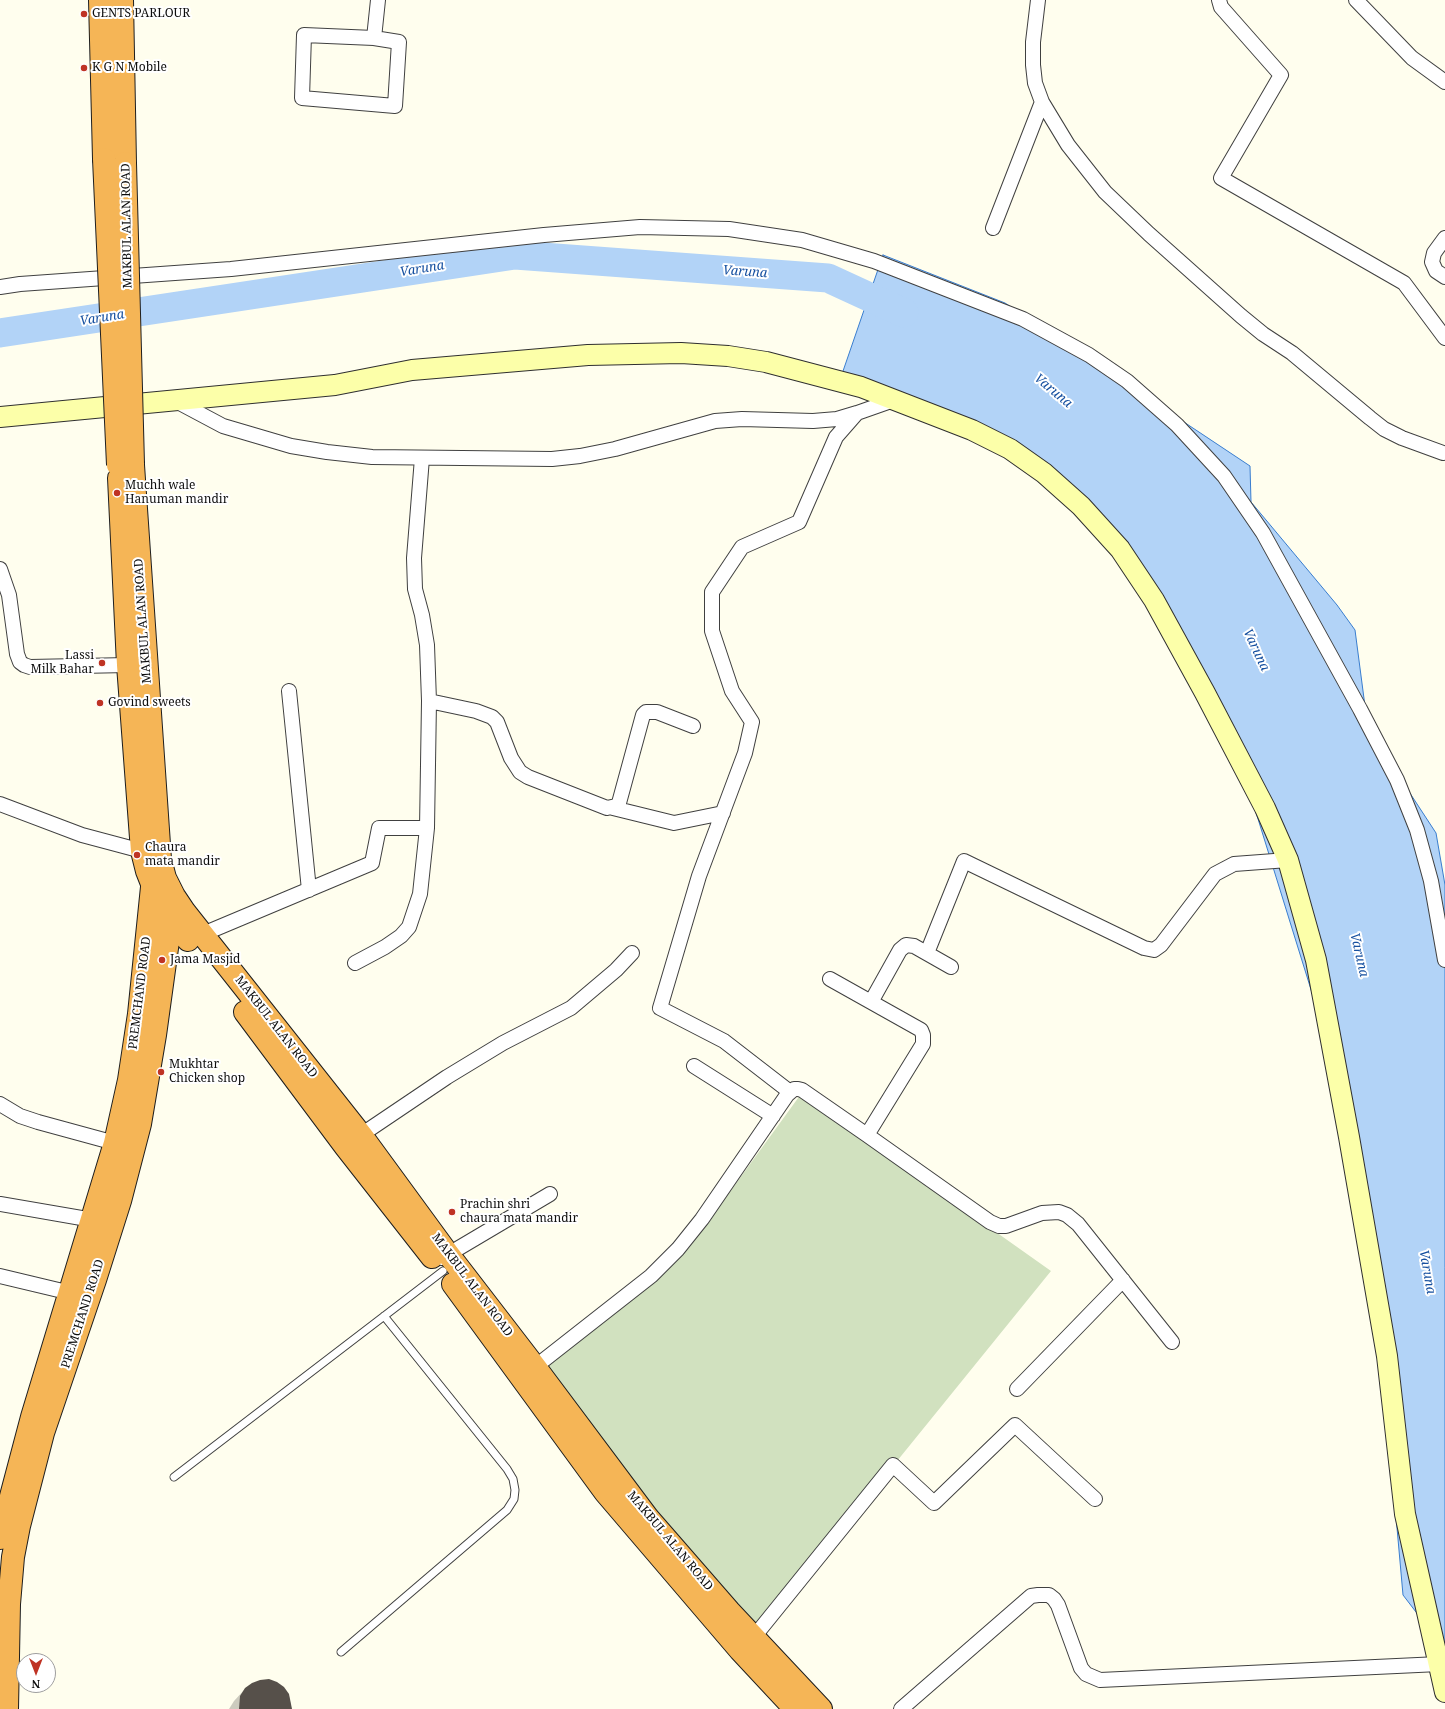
<!DOCTYPE html>
<style>
body{margin:0}
#map{position:relative;width:1445px;height:1709px;overflow:hidden;background:#fffeee;font-family:"Noto Serif",serif}
canvas{display:block}
.north{position:absolute;left:16px;top:1653px;width:40px;height:40px;box-sizing:border-box;background:#fff;border:1px solid #9e9e9e;border-radius:50%;rotate:180deg;font-size:11px;font-weight:700;line-height:16px;text-align:center;color:#0d0d0d}
.north::after{content:'';display:block;margin:auto;width:14px;height:18px;background:#bf3324;clip-path:polygon(50% 0,100% 100%,50% 72%,0 100%)}
</style>
<div id="map">
<canvas width="1445" height="1709"></canvas>
<div class="north">N</div>
</div>
<script>
const c = document.querySelector('canvas').getContext('2d');
c.lineJoin = 'round';
function fill(path, color) {
  c.fillStyle = color;
  c.fill(path, 'evenodd');
}
function toPath(rows) {
  const path = new Path2D();
  for (const r of rows) {
    path.moveTo(r[0], r[1]);
    for (let i = 2; i < r.length; i += 2) path.lineTo(r[i], r[i + 1]);
  }
  return path;
}
function strokePath(path, color, width, dash) {
  c.strokeStyle = color;
  c.lineWidth = width;
  c.lineCap = dash ? 'butt' : 'round';
  c.setLineDash(dash || []);
  c.stroke(path);
}
function drawText(font, color, halo, rows, align = 'center') {
  c.font = font + ' "Noto Serif",serif';
  c.lineWidth = 4;
  c.setLineDash([]);
  c.textBaseline = 'middle';
  c.strokeStyle = halo;
  c.fillStyle = color;
  for (const [text, x, y, turn = 0] of rows) {
    c.save();
    c.translate(x, y);
    c.rotate((+turn || 0) * Math.PI / 180);
    c.textAlign = isNaN(turn) ? turn : align;
    if (halo) c.strokeText(text, 0, 0);
    c.fillText(text, 0, 0);
    c.restore();
  }
}
const cemetery = toPath([
 [801,1094,1051,1271,748,1645,540,1370,689,1248]
]);
const water = toPath([
 [883,255,1005,303,1250,466,1251,502,1337,605,1355,630,1368,729,1436,833,1445,885,1445,1650,1403,1595,1387,1416,1322,1025,1245,777,1140,569,1005,437,842,374,883,255]
]);
const shadow = toPath([
 [245,1689,288,1695,291,1709,229,1709,234,1701]
]);
const river = toPath([
 [0,333,515,255,828,278,904,313]
]);
const building = toPath([
 [269,1679,277,1682,284,1687,289,1694,292,1709,239,1709,240,1696,245,1688,252,1683,260,1680]
]);
const lane = toPath([
 [174,1477,443,1271],
 [341,1652,507,1510,514,1499,515,1490,513,1479,507,1469,384,1316]
]);
const street = toPath([
 [1038,0,1033,42,1033,65,1035,83,1042,102,1068,145,1105,192,1149,234,1241,316,1263,334,1292,353,1370,418,1384,429,1402,438,1443,453],
 [1219,0,1221,7,1281,75,1221,178,1404,283,1445,338],
 [1356,0,1412,58,1445,82],
 [304,35,374,38,399,42,395,106,302,98,304,35],
 [374,38,378,0],
 [993,228,1042,102],
 [1445,238,1434,253,1432,262,1436,271,1445,277],
 [0,287,20,284,231,269,544,235,640,227,729,229,802,240,874,261,1023,319,1089,355,1127,381,1177,425,1224,476,1263,533,1360,709,1397,780,1417,830,1431,881,1445,960],
 [176,401,223,426,291,446,327,452,372,457,552,459,580,456,615,449,715,421,742,419,813,421,837,419,857,413,894,400],
 [0,569,9,595,17,654,20,662,24,665,30,667,128,665],
 [289,691,309,890],
 [429,701,476,711,492,717,497,722,511,758,520,772,528,777,607,808,616,806,619,803,643,715,646,712,657,712,693,726],
 [0,804,82,835,142,851],
 [613,808,674,823,723,813],
 [203,934,372,863,379,828,427,828],
 [927,953,964,861,1144,948,1154,950,1161,945,1215,874,1234,864,1288,860],
 [355,963,385,947,401,936,409,927,420,894,427,828,429,701,427,645,422,615,415,589,414,558,422,458],
 [830,979,921,1030,923,1035,923,1044,867,1135],
 [871,1002,900,950,906,945,914,946,951,967],
 [694,1066,773,1116],
 [790,1092,724,1041,660,1008,699,876,745,753,752,722,732,691,712,631,712,592,742,547,799,522,836,437,857,413],
 [0,1104,20,1116,38,1122,115,1143],
 [355,1139,447,1077,503,1043,571,1008,616,970,632,953],
 [0,1204,93,1220],
 [442,1258,550,1194],
 [0,1276,71,1293],
 [535,1367,651,1276,678,1249,702,1219,787,1095,794,1089,798,1089,802,1090,867,1135,990,1222,999,1226,1006,1226,1042,1213,1059,1212,1067,1215,1078,1224,1172,1342],
 [1017,1389,1123,1280],
 [749,1643,893,1465,934,1503,1015,1425,1095,1499],
 [901,1709,1031,1596,1038,1595,1049,1595,1054,1599,1058,1605,1081,1668,1086,1674,1100,1680,1439,1664]
]);
const secondary = toPath([
 [0,417,335,385,412,370,588,355,681,353,728,356,766,362,861,387,972,430,1010,449,1044,473,1081,506,1120,549,1154,600,1205,693,1265,808,1288,860,1316,960,1349,1137,1387,1356,1405,1514,1445,1692]
]);
const highway = toPath([
 [100,0,104,159],
 [122,0,125,163],
 [133,465,160,859,165,878,174,896,184,911,361,1135,448,1254,535,1367,648,1518,729,1611,821,1709],
 [119,478,128,665,142,851,147,871,162,909,188,940],
 [245,1012,345,1146,432,1257],
 [453,1284,605,1492,740,1650,795,1709],
 [0,1538,32,1417,115,1143,129,1080,139,1014,152,887],
 [7,1709,9,1604,13,1557,19,1526,43,1433,95,1280,120,1201,140,1124,155,1035,171,919]
]);
const highwayBridge = toPath([
 [104,159,118,465],
 [125,163,133,464]
]);
const markers = [
 [84,14,4,"#bf3324"],
 [84,68,4,"#bf3324"],
 [117,493,4,"#bf3324"],
 [102,663,4,"#bf3324"],
 [100,703,4,"#bf3324"],
 [137,855,4,"#bf3324"],
 [162,960,4,"#bf3324"],
 [161,1072,4,"#bf3324"],
 [452,1212,4,"#bf3324"]
];
const poiNames = [
 ["GENTS PARLOUR",92,14],
 ["K G N Mobile",92,68],
 ["Muchh wale",125,486],
 ["Hanuman mandir",125,500],
 ["Lassi",94,656,"right"],
 ["Milk Bahar",94,670,"right"],
 ["Govind sweets",108,703],
 ["Chaura",145,848],
 ["mata mandir",145,862],
 ["Jama Masjid",170,960],
 ["Mukhtar",169,1065],
 ["Chicken shop",169,1079],
 ["Prachin shri",460,1205],
 ["chaura mata mandir",460,1219]
];
const streetNames = [
 ["MAKBUL ALAN ROAD",127,226,-91],
 ["MAKBUL ALAN ROAD",143,621,-94],
 ["PREMCHAND ROAD",140,993,-83],
 ["MAKBUL ALAN ROAD",276,1027,52],
 ["MAKBUL ALAN ROAD",472,1285,53],
 ["PREMCHAND ROAD",83,1314,-72],
 ["MAKBUL ALAN ROAD",670,1541,50]
];
const waterNames = [
 ["Varuna",422,269,-9],
 ["Varuna",745,272,4],
 ["Varuna",102,318,-9],
 ["Varuna",1053,391,40],
 ["Varuna",1256,650,65],
 ["Varuna",1359,955,77],
 ["Varuna",1427,1272,80]
];
fill(cemetery, '#d1e1bf');
fill(water, '#b2d3f7');
strokePath(water, '#397dce', 1);
fill(shadow, '#0003');
strokePath(river, '#b2d3f7', 29);
fill(building, '#56504a');
strokePath(lane, '#404040', 9);
strokePath(street, '#404040', 16);
strokePath(secondary, '#2f2f2f', 22);
strokePath(highway, '#1e1e1e', 24);
strokePath(lane, '#fff', 7);
strokePath(street, '#fff', 14);
strokePath(secondary, '#fcffa9', 20);
strokePath(highway, '#f5b556', 22);
strokePath(highwayBridge, '#1e1e1e', 24, []);
strokePath(highwayBridge, '#f5b556', 22);
for (const [x, y, r, color] of markers) {
  const dot = new Path2D();
  dot.arc(x, y, r, 0, 2 * Math.PI);
  c.fillStyle = color;
  c.fill(dot);
  strokePath(dot, '#fff', 1.5);
}
drawText('12px', '#0d0d0d', '#fff', poiNames, 'left');
drawText('12px', '#0d0d0d', '#fff', streetNames);
drawText('italic 13px', '#1650a0', '#fff', waterNames);
</script>
